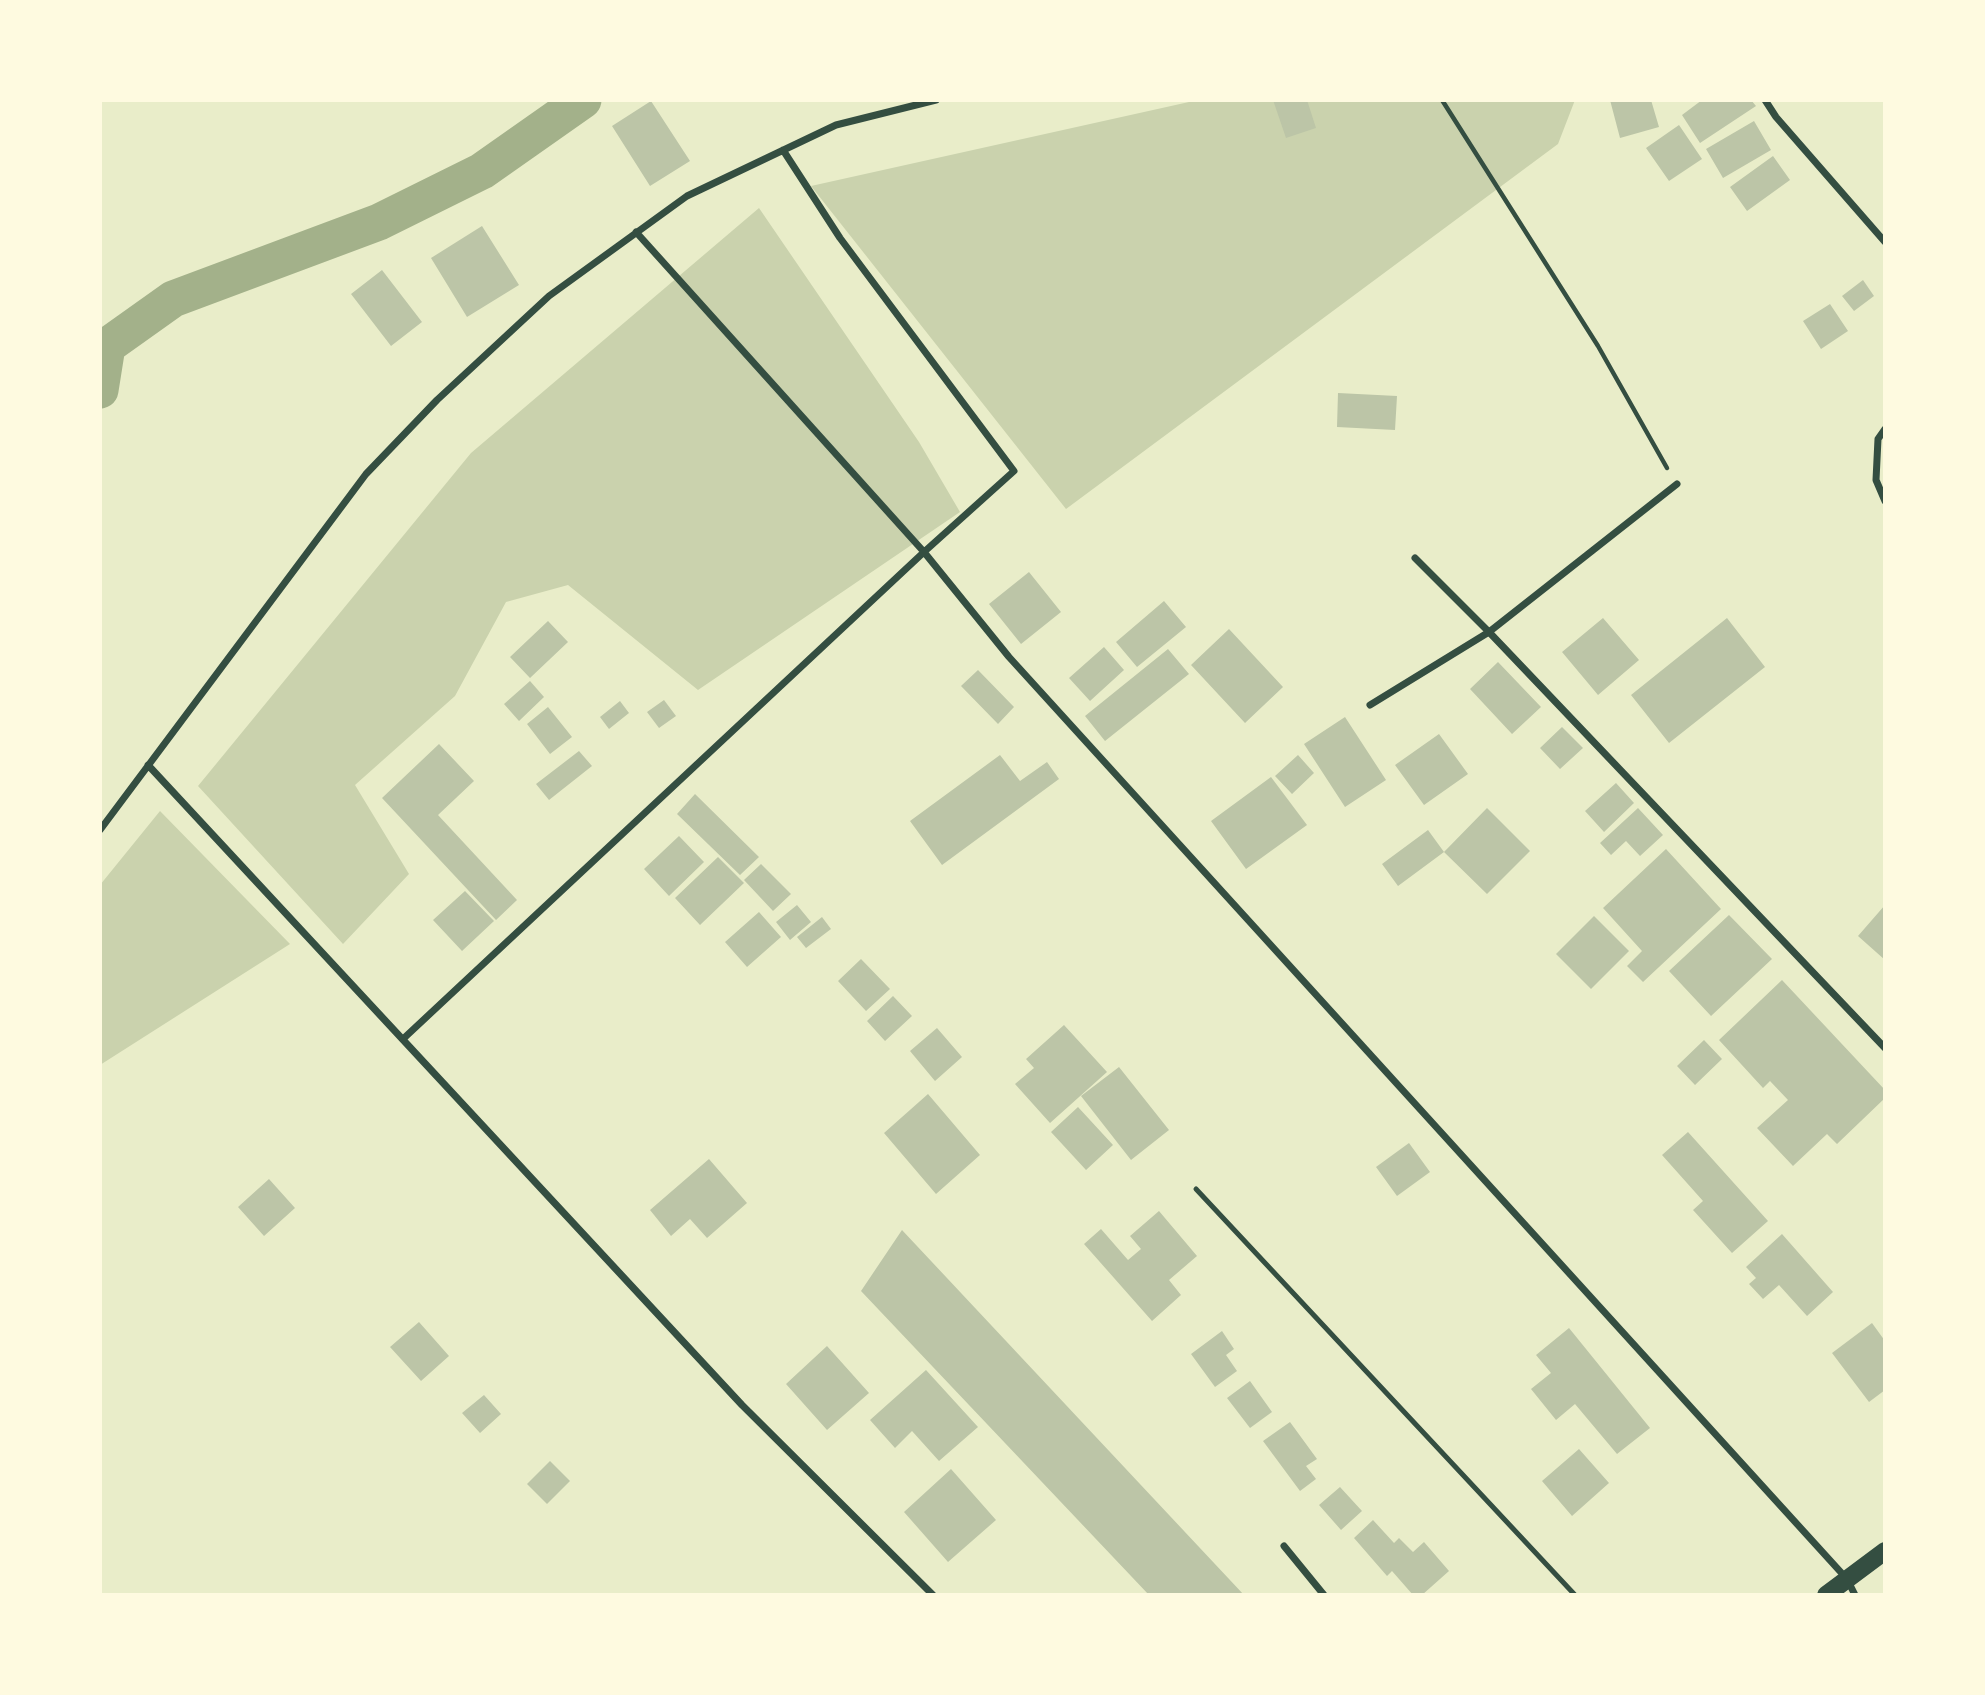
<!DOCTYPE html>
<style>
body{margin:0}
#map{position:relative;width:1985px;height:1695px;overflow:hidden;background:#e9edc9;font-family:Karla,sans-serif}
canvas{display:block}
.frame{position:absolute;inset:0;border:102px solid #fefae0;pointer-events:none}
</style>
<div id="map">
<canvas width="1985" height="1695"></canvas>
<div class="frame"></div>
</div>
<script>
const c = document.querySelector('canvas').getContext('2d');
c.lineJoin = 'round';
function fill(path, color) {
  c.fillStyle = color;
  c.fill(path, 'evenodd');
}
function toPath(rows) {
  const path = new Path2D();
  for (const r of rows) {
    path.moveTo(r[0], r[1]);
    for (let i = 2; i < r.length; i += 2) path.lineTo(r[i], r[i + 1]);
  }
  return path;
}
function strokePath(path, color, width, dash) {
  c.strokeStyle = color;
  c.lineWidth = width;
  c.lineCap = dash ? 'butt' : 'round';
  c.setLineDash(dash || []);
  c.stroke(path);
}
const green = toPath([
 [1198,100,1575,100,1558,144,1066,509,811,186],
 [759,208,919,442,960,512,698,690,568,585,506,602,455,696,355,785,409,874,343,944,198,786,471,453],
 [160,811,290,944,100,1065,100,885]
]);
const canal = toPath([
 [100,390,107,346,173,299,379,222,482,171,583,100]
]);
const building = toPath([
 [1273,100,1307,100,1316,128,1286,138],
 [1610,100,1651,100,1659,127,1620,138],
 [1702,100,1751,100,1756,106,1700,143,1682,115],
 [651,101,690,161,650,186,612,126],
 [1754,121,1771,150,1723,178,1706,149],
 [1679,125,1702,159,1669,181,1646,148],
 [1773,156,1790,180,1747,211,1730,187],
 [482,226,519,285,467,317,431,258],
 [382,270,422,322,391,346,351,294],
 [1863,280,1874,296,1854,311,1842,296],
 [1830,304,1848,331,1821,349,1803,321],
 [1338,393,1397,396,1395,430,1337,427],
 [1029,572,1061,612,1021,644,989,604],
 [1164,601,1186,627,1137,667,1116,642],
 [1603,618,1639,660,1598,695,1562,652],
 [1727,618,1765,667,1669,743,1631,695],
 [548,621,568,642,530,678,510,657],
 [1229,629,1283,687,1245,723,1191,665],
 [1104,647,1124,670,1090,701,1069,678],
 [1168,649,1189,674,1105,741,1085,716],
 [1498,662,1541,707,1512,734,1470,689],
 [978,670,1014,707,998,724,961,686],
 [530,681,544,697,519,721,504,704],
 [664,700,676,716,659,728,647,712],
 [620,701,629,713,609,729,600,717],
 [548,707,572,737,550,754,527,724],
 [1345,717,1386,780,1345,807,1304,744],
 [1562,727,1583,748,1560,769,1540,748],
 [1439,734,1468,774,1424,805,1395,765],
 [439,744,474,781,438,815,517,900,496,920,382,798],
 [579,751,592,766,549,800,536,784],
 [1000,755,1020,781,1047,762,1059,779,942,865,910,821],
 [1298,755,1314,773,1292,794,1275,776],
 [1271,777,1307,825,1246,869,1211,821],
 [1616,783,1634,803,1604,832,1585,811],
 [695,794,759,857,740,875,677,814],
 [1487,808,1530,851,1487,894,1444,852],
 [1638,808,1663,835,1640,856,1626,841,1611,855,1600,843],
 [1428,830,1444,852,1398,886,1382,864],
 [679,836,704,862,669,896,644,869],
 [1666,849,1721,909,1643,982,1627,966,1642,951,1603,908],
 [718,857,744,883,700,925,675,898],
 [761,864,791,894,773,911,744,880],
 [465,891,494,921,462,951,433,920],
 [797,905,811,922,790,940,776,922],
 [1885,905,1885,960,1858,936],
 [759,912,781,937,747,967,725,942],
 [1729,915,1772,959,1711,1016,1669,971],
 [1594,916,1629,951,1591,989,1556,954],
 [822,917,831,929,806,948,797,937],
 [861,959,890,989,866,1011,838,981],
 [1782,980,1885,1090,1885,1098,1837,1144,1827,1134,1793,1166,1757,1128,1788,1100,1770,1081,1763,1088,1719,1040],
 [893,996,912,1016,885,1041,867,1021],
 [1064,1025,1107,1072,1050,1123,1015,1084,1034,1068,1026,1059],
 [937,1028,962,1057,935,1081,910,1051],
 [1704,1040,1722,1059,1695,1085,1677,1066],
 [1119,1067,1169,1130,1131,1160,1081,1096],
 [928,1094,980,1155,936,1194,884,1133],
 [1078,1107,1113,1145,1086,1170,1051,1132],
 [1688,1132,1768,1221,1732,1253,1693,1210,1703,1201,1662,1155],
 [1409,1143,1430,1172,1397,1196,1376,1167],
 [709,1159,747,1203,707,1238,690,1219,671,1236,650,1210],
 [269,1179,295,1208,264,1236,238,1207],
 [1159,1211,1197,1256,1169,1280,1181,1295,1152,1321,1084,1244,1101,1229,1128,1260,1141,1249,1130,1236],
 [902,1230,1244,1595,1149,1595,861,1291],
 [1782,1234,1833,1292,1807,1316,1779,1285,1763,1299,1749,1284,1756,1278,1746,1267],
 [419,1322,449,1356,421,1381,390,1347],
 [1872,1323,1885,1341,1885,1390,1869,1402,1832,1353],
 [1569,1328,1650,1428,1617,1454,1575,1404,1556,1420,1531,1389,1551,1373,1536,1355],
 [1222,1331,1234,1349,1226,1355,1237,1371,1215,1387,1191,1354],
 [827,1346,869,1393,827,1430,786,1384],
 [926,1370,978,1427,939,1461,912,1431,895,1448,870,1420],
 [1250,1381,1272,1412,1250,1428,1227,1398],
 [484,1395,501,1414,480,1433,462,1413],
 [1290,1422,1317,1459,1306,1466,1316,1479,1300,1491,1263,1441],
 [1579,1449,1609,1483,1572,1516,1542,1481],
 [550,1461,570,1481,547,1504,527,1484],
 [951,1469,996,1520,948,1562,904,1512],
 [1340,1487,1362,1511,1341,1530,1319,1505],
 [1373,1520,1394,1543,1399,1538,1413,1552,1424,1542,1449,1571,1422,1595,1413,1595,1392,1571,1387,1576,1354,1538]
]);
const path = toPath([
 [1442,100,1598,346,1667,468]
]);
const service = toPath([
 [1196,1189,1575,1595]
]);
const minor = toPath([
 [1765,100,1776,117,1885,242],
 [783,150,840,238,1014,471,924,552,1009,657,1847,1579,1855,1595],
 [1885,429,1878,439,1876,480,1885,501],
 [1415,558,1489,632,1885,1048],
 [1370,705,1489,632,1677,484],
 [148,765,742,1405,933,1595],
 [100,830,366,474,437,400,549,296,687,196,836,125,936,100],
 [403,1039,924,552,636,232],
 [1284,1546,1324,1595]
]);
const primary = toPath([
 [1826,1595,1885,1551]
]);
fill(green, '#cad2ad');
strokePath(canal, '#a3b18a', 37);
fill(building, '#bcc5a7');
strokePath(path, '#344e41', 4.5);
strokePath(service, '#344e41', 5);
strokePath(minor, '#344e41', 7);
strokePath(primary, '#344e41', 18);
</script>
